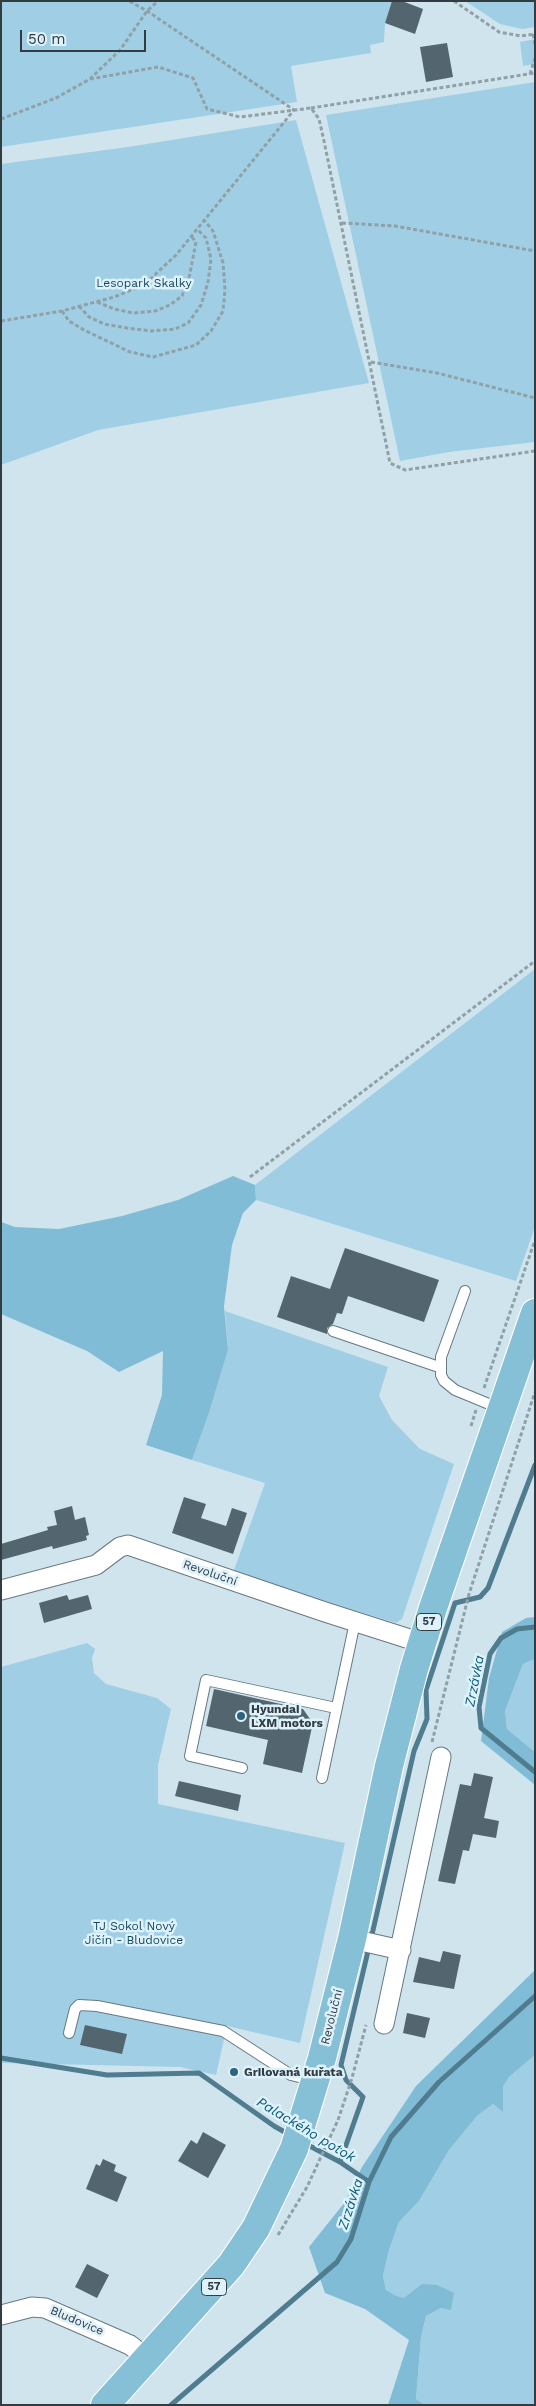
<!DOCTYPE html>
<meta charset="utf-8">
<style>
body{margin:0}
#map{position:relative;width:536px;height:2406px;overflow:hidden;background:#d0e4ee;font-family:"Work Sans",sans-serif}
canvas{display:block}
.frame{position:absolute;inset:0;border:2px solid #333c40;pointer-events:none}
.scale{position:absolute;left:20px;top:30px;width:126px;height:22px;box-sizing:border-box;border:2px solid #333c40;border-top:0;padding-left:6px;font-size:15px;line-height:18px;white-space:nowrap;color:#333c40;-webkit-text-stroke:4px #ddf2fc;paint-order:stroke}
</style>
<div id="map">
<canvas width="536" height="2406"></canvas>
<div class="frame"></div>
<div class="scale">50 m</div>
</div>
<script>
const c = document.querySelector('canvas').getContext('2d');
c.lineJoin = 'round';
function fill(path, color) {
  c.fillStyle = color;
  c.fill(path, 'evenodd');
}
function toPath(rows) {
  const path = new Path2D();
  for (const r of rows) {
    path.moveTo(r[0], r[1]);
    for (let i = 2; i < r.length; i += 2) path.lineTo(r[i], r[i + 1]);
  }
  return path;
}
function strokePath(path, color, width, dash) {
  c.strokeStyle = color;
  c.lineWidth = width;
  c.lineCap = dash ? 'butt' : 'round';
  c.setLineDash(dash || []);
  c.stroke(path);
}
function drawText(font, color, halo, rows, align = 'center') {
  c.font = font + ' "Work Sans",sans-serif';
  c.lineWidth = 5;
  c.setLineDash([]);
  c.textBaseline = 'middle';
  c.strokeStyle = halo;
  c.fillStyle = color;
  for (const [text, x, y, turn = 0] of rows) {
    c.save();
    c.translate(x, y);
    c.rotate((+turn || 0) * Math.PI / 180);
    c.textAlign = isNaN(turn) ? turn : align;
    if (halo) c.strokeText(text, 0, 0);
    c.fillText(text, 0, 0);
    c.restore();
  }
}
const green = toPath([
 [1,1,392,1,385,23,384,42,370,45,371,53,291,66,297,102,1,147],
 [465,1,535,1,535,27,522,29,500,24],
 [535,39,535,64,523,66,520,42],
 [535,82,535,442,449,452,400,461,326,115],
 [296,120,369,383,98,430,1,465,1,164,128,147],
 [535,969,535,1227,516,1281,256,1200,255,1185],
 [225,1311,388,1367,379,1396,392,1420,420,1449,454,1464,402,1619,396,1623,233,1573,265,1483,192,1460,209,1413,228,1350],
 [87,1643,95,1649,92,1658,94,1673,106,1684,157,1698,171,1709,158,1765,158,1804,345,1843,300,2043,227,2026,216,2075,180,2067,1,2063,1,1667],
 [535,1659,535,1752,507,1729,505,1711,523,1664],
 [535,2055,535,2405,425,2405,416,2399,421,2337,426,2316,441,2308,396,2297,386,2290,383,2276,389,2250,399,2222,419,2201,449,2150,477,2116,493,2104,502,2111,503,2087,509,2077]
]);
const forest = toPath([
 [233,1176,255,1185,256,1200,243,1213,232,1245,224,1306,228,1350,209,1413,192,1460,146,1445,162,1395,163,1351,119,1372,87,1351,1,1314,1,1222,15,1227,59,1229,122,1216,178,1200],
 [535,1617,535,1659,523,1664,505,1711,507,1729,535,1752,535,1785,481,1741,489,1678,502,1632,526,1618],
 [535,1970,535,2055,509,2077,503,2087,503,2112,493,2104,477,2116,449,2150,419,2201,399,2222,389,2250,383,2276,386,2290,396,2296,404,2298,422,2284,437,2285,454,2293,451,2310,441,2308,426,2316,421,2337,416,2399,425,2405,388,2405,409,2340,365,2309,325,2293,309,2247,345,2202,362,2167,416,2086]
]);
const stream = toPath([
 [535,1627,517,1629,501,1638,490,1654,479,1707,481,1728,535,1772],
 [371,1939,414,1751,427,1719,426,1690,455,1603,480,1597,488,1588,535,1465],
 [1,2058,107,2075,199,2073,274,2126,290,2135],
 [304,2143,340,2162,369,2182],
 [340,2162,363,2097,346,2080,341,2065,369,1947],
 [171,2405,337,2262,351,2239,369,2182,391,2137,439,2082,535,1996]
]);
const building = toPath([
 [392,1,402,1,423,9,415,34,385,23],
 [447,43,453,77,426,82,420,47],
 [345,1248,439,1280,424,1322,348,1296,342,1314,337,1313,333,1324,327,1328,327,1334,277,1317,291,1276,330,1289],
 [184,1497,206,1504,201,1518,226,1526,232,1508,247,1513,233,1554,172,1533],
 [72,1506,75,1520,85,1517,89,1535,86,1536,87,1540,53,1549,52,1546,1,1560,1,1544,48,1530,47,1527,57,1525,54,1511],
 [67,1595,69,1600,88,1595,92,1609,44,1623,39,1603],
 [214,1689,303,1709,310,1719,312,1727,302,1773,263,1764,268,1740,206,1726],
 [474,1773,493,1777,484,1818,499,1821,496,1838,473,1834,469,1851,463,1850,455,1884,438,1881,460,1784,471,1786],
 [179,1781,241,1795,238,1811,175,1796],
 [443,1951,461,1955,454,1989,413,1982,419,1957,440,1962],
 [407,2013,430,2018,425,2038,403,2033],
 [85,2025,127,2034,122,2054,80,2045],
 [203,2132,226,2145,208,2178,178,2161,191,2140,197,2144],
 [103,2159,116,2165,114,2171,127,2177,117,2202,86,2189,96,2164,100,2166],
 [87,2264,109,2275,97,2298,75,2287]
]);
const path = toPath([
 [454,1,499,32,521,36,535,34],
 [533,34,535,45],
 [530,74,535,58],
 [90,79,158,67,193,78,207,109,240,117,311,108,319,119,324,141,390,463,405,470,535,451],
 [311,108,535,73],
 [1,119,56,98,90,79,120,50,147,11,158,1],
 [342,223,395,226,535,251],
 [97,302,114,309,133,313,155,311,170,305,182,296,189,278,196,242,191,236],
 [79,306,89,317,104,324,127,328,152,331,175,329,188,323,201,305,208,282,211,259,206,238,197,229],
 [62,311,69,321,84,330,130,352,153,357,196,345,211,331,223,311,225,290,223,263,213,231,204,220],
 [1,321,62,311,114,297,144,285,176,255,294,110,147,11,129,1],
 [371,362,437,373,535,398],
 [250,1177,535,961],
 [484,1388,535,1240],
 [471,1426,476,1410],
 [432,1742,469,1594,535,1392],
 [278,2235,307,2187,338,2120,352,2078,366,2025]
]);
const lane = toPath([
 [465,1291,441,1357,441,1375,444,1381,455,1390,501,1409],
 [333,1331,439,1367],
 [242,1768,190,1756,206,1680,336,1708],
 [322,1778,355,1622],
 [69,2033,75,2009,79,2005,97,2006,223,2031,291,2075,315,2081]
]);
const street = toPath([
 [1,1590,96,1565,120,1547,128,1545,325,1612,422,1643],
 [352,1939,401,1950],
 [384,2024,441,1757],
 [1,2315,32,2307,45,2308,130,2345,148,2359]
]);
const primary = toPath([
 [105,2405,231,2265,256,2228,294,2149,322,2058,352,1939,389,1766,414,1669,433,1608,535,1313]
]);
const markers = [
 [241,1716,5,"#2a667e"],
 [234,2072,5,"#2a667e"]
];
const shields = [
 [429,1622,25],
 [214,2287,25]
];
const shieldNames = [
 ["57",429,1622],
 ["57",214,2287]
];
const parkNames = [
 ["Lesopark Skalky",144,283],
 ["TJ Sokol Nový",134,1926],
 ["Jičín - Bludovice",134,1940]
];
const streetNames = [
 ["Revoluční",210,1573,19],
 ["Revoluční",332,2017,-76],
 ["Bludovice",77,2321,23]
];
const poiNames = [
 ["Hyundai",251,1709],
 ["LXM motors",251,1723],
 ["Grilovaná kuřata",244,2072]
];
const waterNames = [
 ["Zrzávka",475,1681,-79],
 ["Palackého potok",306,2130,31],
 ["Zrzávka",351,2204,-72]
];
fill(green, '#a0cfe5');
fill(forest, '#80bcd6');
strokePath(stream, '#507c8f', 5);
fill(building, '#53656e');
strokePath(lane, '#667982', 12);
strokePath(street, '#667982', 21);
strokePath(primary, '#fff', 30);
strokePath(path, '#90a0a7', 3, [4, 2.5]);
strokePath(lane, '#fff', 10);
strokePath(street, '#fff', 19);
strokePath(primary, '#86c0d6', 28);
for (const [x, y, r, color] of markers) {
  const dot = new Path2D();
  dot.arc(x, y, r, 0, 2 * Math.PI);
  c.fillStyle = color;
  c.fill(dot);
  strokePath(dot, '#ddf2fc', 2);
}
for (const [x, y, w] of shields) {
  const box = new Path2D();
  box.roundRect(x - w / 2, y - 8.5, w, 17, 4);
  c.fillStyle = '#ddf2fc';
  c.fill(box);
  strokePath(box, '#333c40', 1);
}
drawText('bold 11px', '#333c40', null, shieldNames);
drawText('12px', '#16485b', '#ddf2fc', parkNames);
drawText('12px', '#333c40', '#ddf2fc', streetNames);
drawText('bold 12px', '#333c40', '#ddf2fc', poiNames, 'left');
drawText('italic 14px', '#0c5b76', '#ddf2fc', waterNames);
</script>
